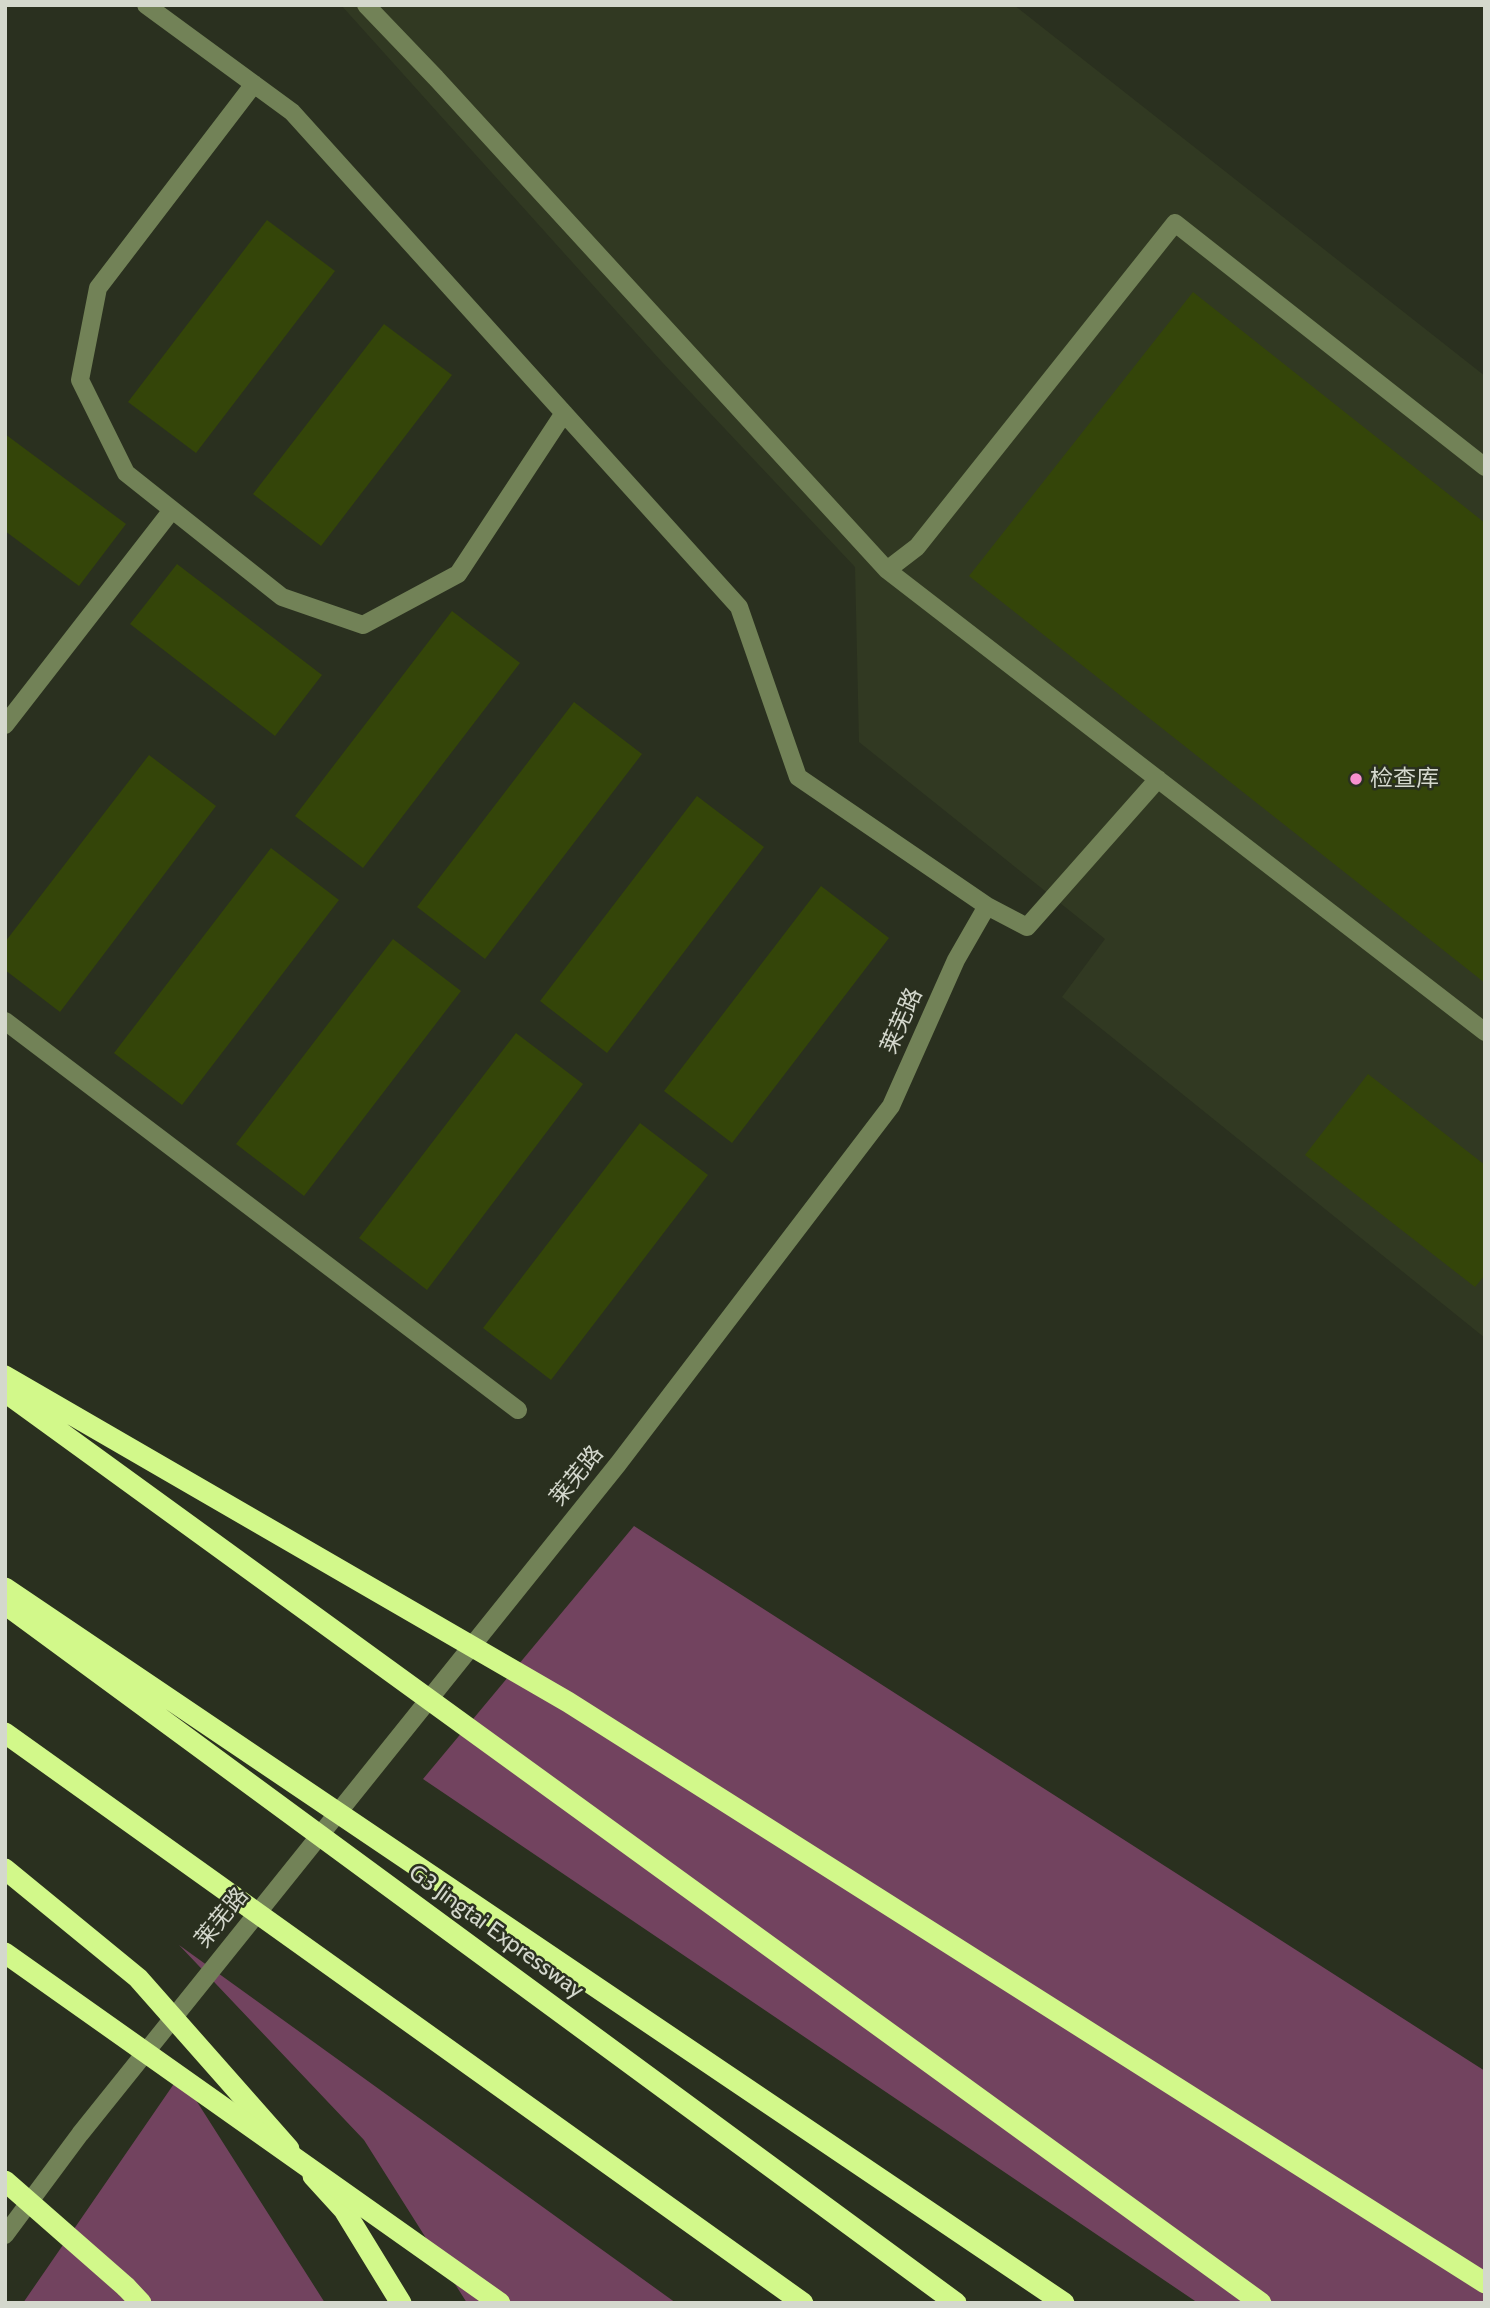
<!DOCTYPE html>
<meta charset="utf-8">
<style>
body{margin:0}
#map{position:relative;width:1490px;height:2308px;overflow:hidden;background:#2a301f;font-family:Cabin,sans-serif}
canvas{display:block}
.frame{position:absolute;inset:0;border:7px solid #d4d8cd;pointer-events:none}
</style>
<div id="map">
<canvas width="1490" height="2308"></canvas>
<div class="frame"></div>
</div>
<script>
const c = document.querySelector('canvas').getContext('2d');
c.lineJoin = 'round';
function fill(path, color) {
  c.fillStyle = color;
  c.fill(path, 'evenodd');
}
function toPath(rows) {
  const path = new Path2D();
  for (const r of rows) {
    path.moveTo(r[0], r[1]);
    for (let i = 2; i < r.length; i += 2) path.lineTo(r[i], r[i + 1]);
  }
  return path;
}
function strokePath(path, color, width, dash) {
  c.strokeStyle = color;
  c.lineWidth = width;
  c.lineCap = dash ? 'butt' : 'round';
  c.setLineDash(dash || []);
  c.stroke(path);
}
function drawText(font, color, halo, rows, align = 'center') {
  c.font = font + ' Cabin,"Noto Sans SC",sans-serif';
  c.lineWidth = 5;
  c.setLineDash([]);
  c.textBaseline = 'middle';
  c.strokeStyle = halo;
  c.fillStyle = color;
  for (const [text, x, y, turn = 0] of rows) {
    c.save();
    c.translate(x, y);
    c.rotate((+turn || 0) * Math.PI / 180);
    c.textAlign = isNaN(turn) ? turn : align;
    if (halo) c.strokeText(text, 0, 0);
    c.fillText(text, 0, 0);
    c.restore();
  }
}
const built = toPath([
 [341,5,1014,5,1485,376,1485,1338,1062,997,1105,939,859,742,855,567,662,362]
]);
const green = toPath([
 [634,1526,1485,2071,1485,2303,1198,2303,423,1779],
 [179,1945,676,2303,467,2303,364,2140],
 [180,2075,325,2303,23,2303]
]);
const building = toPath([
 [267,220,335,271,196,453,128,402],
 [1193,292,1485,523,1485,983,969,576],
 [384,324,452,375,321,546,253,494],
 [5,434,126,524,79,586,5,531],
 [177,564,322,675,275,736,130,624],
 [452,611,520,663,363,868,295,816],
 [574,702,642,754,485,959,417,907],
 [149,755,216,806,60,1012,5,970,5,942],
 [697,796,764,847,607,1053,540,1001],
 [271,848,339,900,182,1105,114,1053],
 [821,886,889,938,732,1143,664,1091],
 [393,939,461,991,304,1196,236,1144],
 [516,1033,583,1084,427,1290,359,1238],
 [1368,1074,1485,1165,1485,1275,1475,1287,1305,1155],
 [640,1123,708,1175,551,1380,483,1328]
]);
const minor = toPath([
 [146,5,292,112,739,607,798,777,987,906],
 [366,5,436,78,887,570,1485,1032],
 [254,84,98,288,80,380,126,473,282,597,363,625,458,574,564,413],
 [887,570,917,547,1175,223,1485,467],
 [5,725,172,510],
 [5,1021,518,1410],
 [5,2235,80,2134,618,1464,891,1106,956,960,987,906,1027,927,1158,779]
]);
const highway = toPath([
 [5,1588,1064,2303],
 [13,1610,956,2303],
 [5,1733,803,2303],
 [5,1869,138,1978,289,2149],
 [313,2176,344,2210,401,2303],
 [126,2287,141,2303]
]);
const highwayBridge = toPath([
 [5,1376,568,1702,1485,2283],
 [5,1392,1261,2303],
 [5,1953,500,2303],
 [5,2181,126,2287]
]);
const markers = [
 [1356,779,7,"#f690cf"]
];
const poiNames = [
 ["检查库",1370,779]
];
const streetNames = [
 ["莱芜路",902,1021,-66],
 ["莱芜路",577,1476,-51],
 ["莱芜路",222,1918,-51],
 ["G3 Jingtai Expressway",496,1932,36]
];
fill(built, '#313922');
fill(green, '#72435f');
fill(building, '#344509');
strokePath(minor, '#728257', 18);
strokePath(highway, '#d2f88a', 21);
strokePath(highwayBridge, '#d2f88a', 21);
for (const [x, y, r, color] of markers) {
  const dot = new Path2D();
  dot.arc(x, y, r, 0, 2 * Math.PI);
  c.fillStyle = color;
  c.fill(dot);
  strokePath(dot, '#2a301f', 2.5);
}
drawText('23px', '#d4d8cd', '#2a301f', poiNames, 'left');
drawText('23px', '#d4d8cd', '#2a301f', streetNames);
</script>
